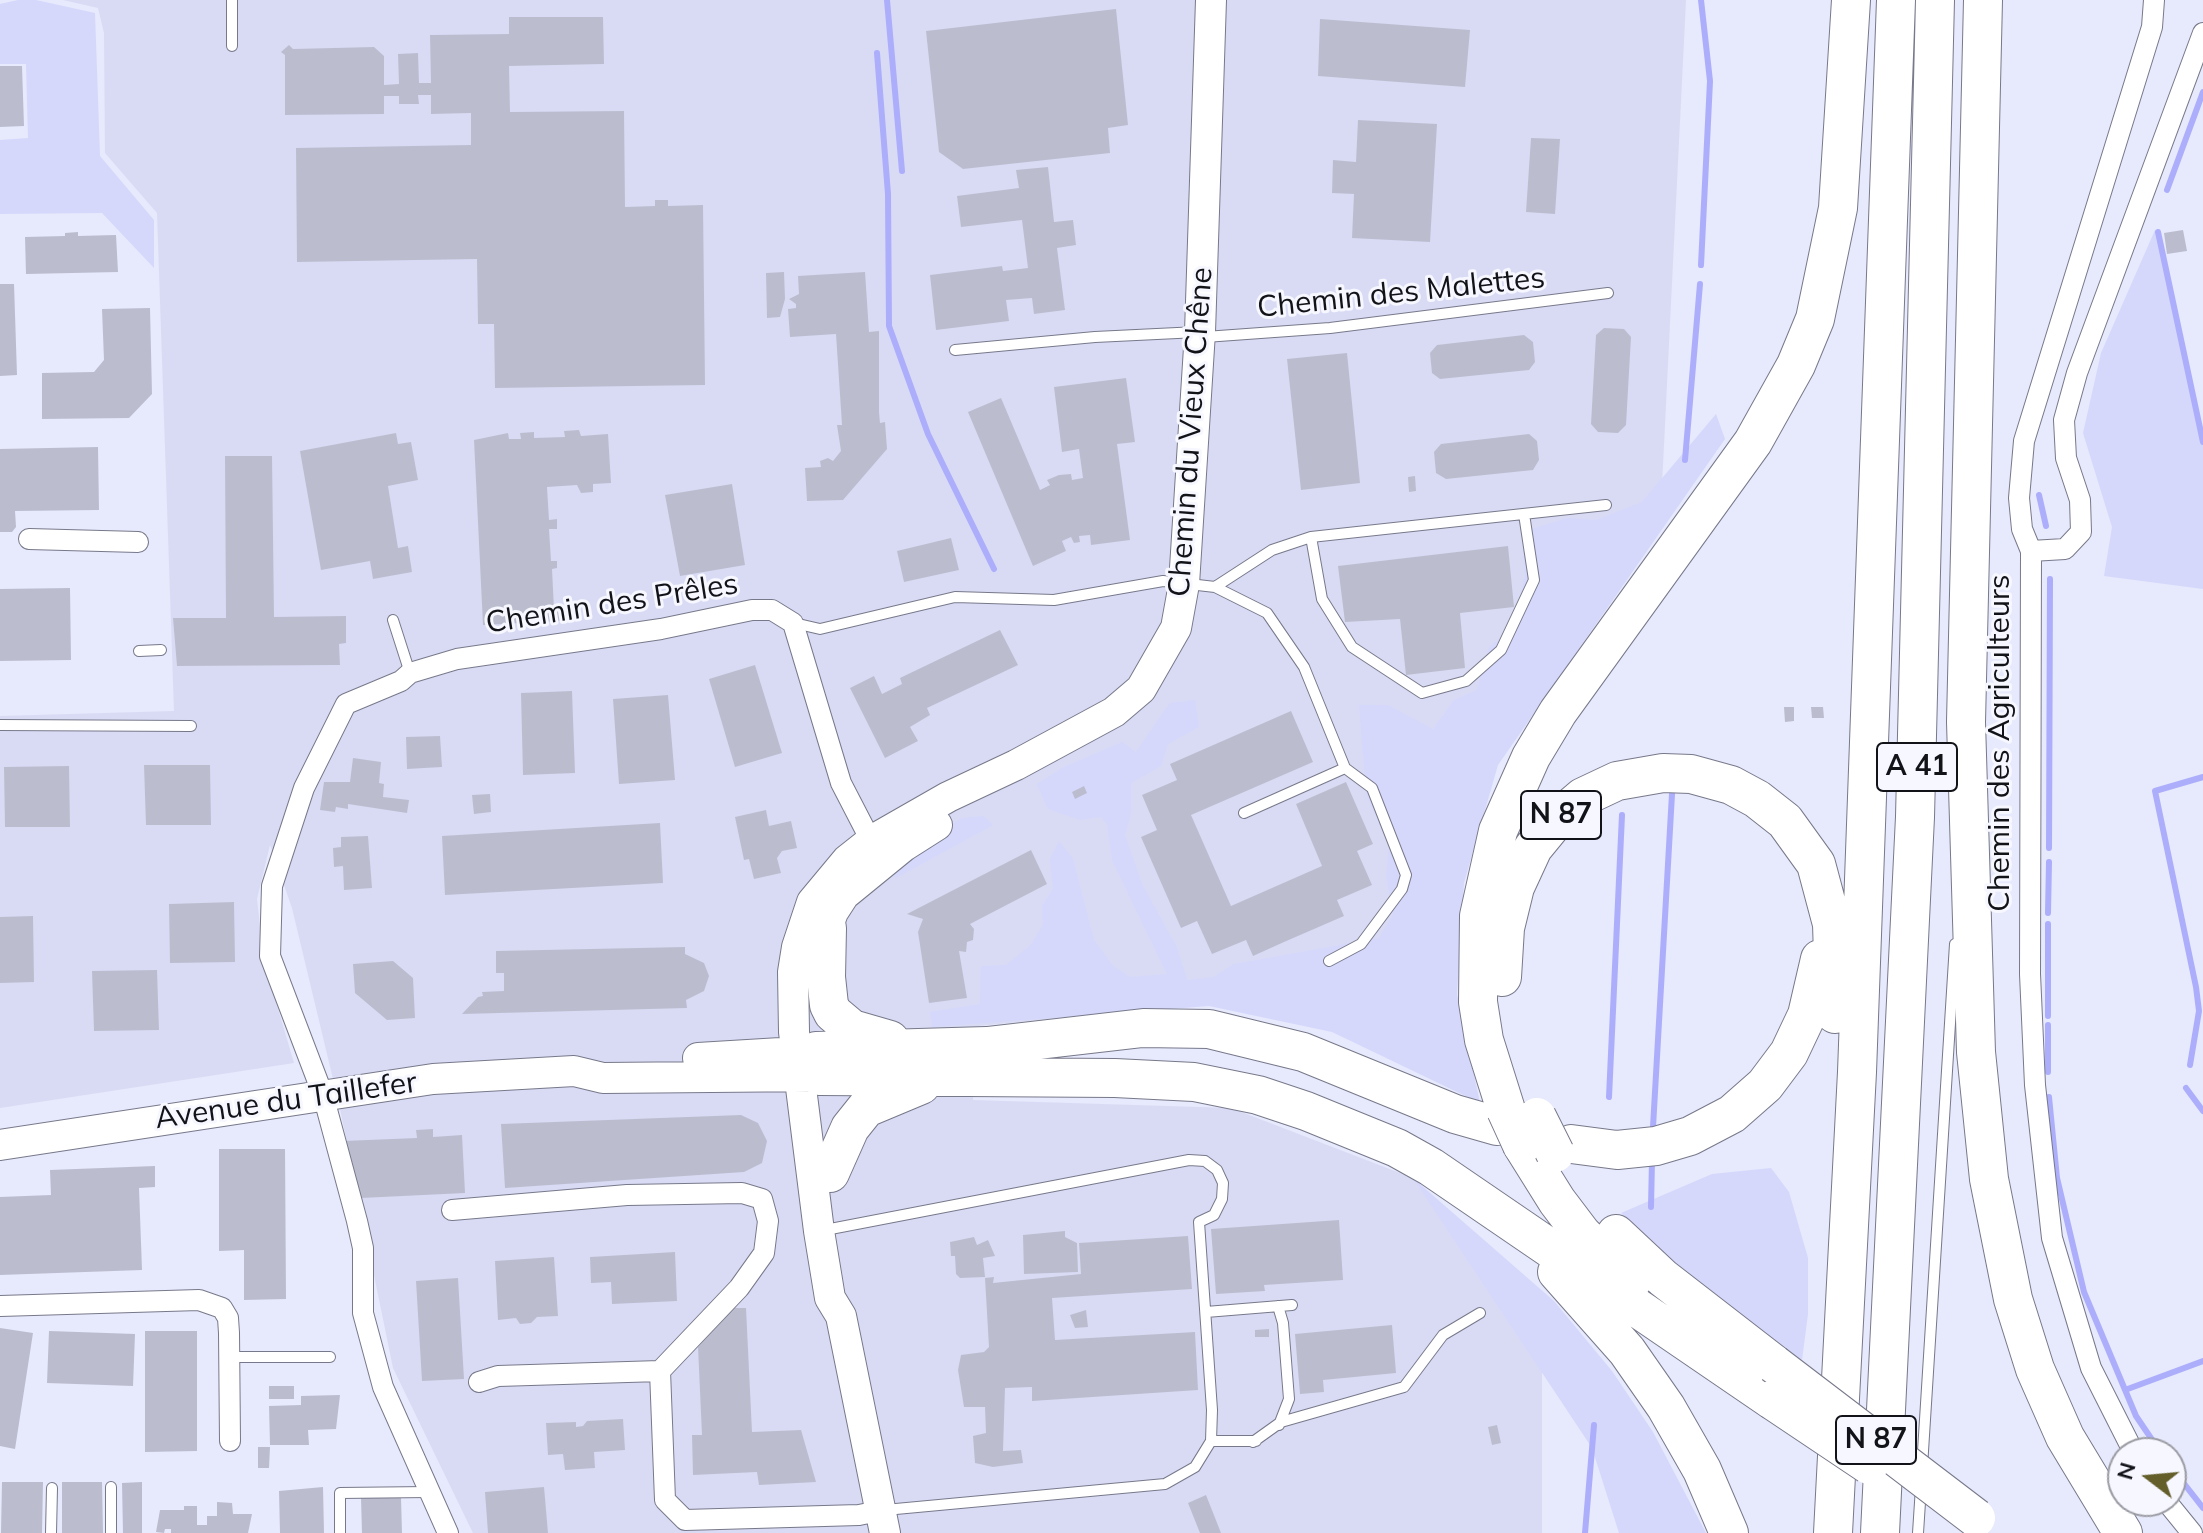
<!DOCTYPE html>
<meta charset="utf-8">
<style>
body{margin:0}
#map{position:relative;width:2203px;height:1533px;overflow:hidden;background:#e7e9fc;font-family:Mulish,sans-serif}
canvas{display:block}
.north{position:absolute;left:2107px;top:1437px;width:80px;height:80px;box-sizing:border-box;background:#f6f7ff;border:2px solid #9b9ca3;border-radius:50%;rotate:286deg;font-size:22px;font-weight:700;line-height:32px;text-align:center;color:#121319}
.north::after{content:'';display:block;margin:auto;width:28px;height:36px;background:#645e2a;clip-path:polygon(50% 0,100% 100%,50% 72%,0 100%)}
</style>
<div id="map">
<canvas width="2203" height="1533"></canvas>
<div class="north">N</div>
</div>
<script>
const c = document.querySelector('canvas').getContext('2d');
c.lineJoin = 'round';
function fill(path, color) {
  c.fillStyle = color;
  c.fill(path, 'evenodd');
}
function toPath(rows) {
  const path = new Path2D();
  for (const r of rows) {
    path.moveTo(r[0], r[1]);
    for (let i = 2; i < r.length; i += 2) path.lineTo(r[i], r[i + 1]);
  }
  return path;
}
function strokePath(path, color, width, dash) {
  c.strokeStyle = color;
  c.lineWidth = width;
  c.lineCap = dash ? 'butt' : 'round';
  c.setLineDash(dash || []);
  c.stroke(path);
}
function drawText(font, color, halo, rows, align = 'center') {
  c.font = font + ' Mulish,sans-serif';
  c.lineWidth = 6;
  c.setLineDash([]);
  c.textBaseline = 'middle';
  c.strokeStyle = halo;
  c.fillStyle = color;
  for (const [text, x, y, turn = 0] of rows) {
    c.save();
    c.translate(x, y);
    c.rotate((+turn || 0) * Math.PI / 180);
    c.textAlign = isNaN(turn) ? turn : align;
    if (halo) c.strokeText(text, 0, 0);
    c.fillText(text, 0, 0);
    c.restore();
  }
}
const built = toPath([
 [63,0,1686,0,1662,485,1498,764,1376,986,979,1026,973,1100,1231,1108,1413,1178,1542,1347,1542,1533,473,1533,393,1368,339,1104,292,908,270,845,257,899,264,961,294,1063,0,1108,0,716,174,711,157,213,105,153,104,33,98,8]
]);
const green = toPath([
 [18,0,36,0,95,13,100,156,154,220,154,268,102,213,0,214,0,140,28,138,26,64,0,64,0,4],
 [2155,230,2203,429,2203,589,2104,576,2112,527,2083,433,2101,353],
 [1716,414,1725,439,1498,765,1464,883,1457,994,1480,1103,1332,1032,1209,1006,932,1027,930,1012,980,1004,981,966,1006,965,1031,945,1043,925,1042,906,1053,889,1050,859,1059,841,1073,859,1094,940,1113,966,1130,977,1167,974,1112,860,1107,824,1101,817,1080,820,1048,809,1037,784,1062,768,1122,742,1136,752,1170,703,1195,700,1199,727,1168,744,1161,766,1131,783,1131,813,1125,835,1142,884,1177,948,1187,980,1214,977,1234,964,1379,938,1393,915,1386,876,1389,846,1366,794,1359,705,1388,705,1433,729,1454,700,1477,690,1489,647,1511,631,1525,576,1522,532,1567,518,1596,520,1642,502],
 [983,816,993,825,896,878,888,865,906,851,962,818],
 [1771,1168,1789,1192,1808,1258,1808,1314,1802,1360,1720,1308,1682,1277,1621,1213,1712,1174],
 [1413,1178,1554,1301,1612,1371,1653,1432,1706,1533,1619,1533,1592,1448]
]);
const stream = toPath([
 [887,0,902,171],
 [1701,0,1710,81,1701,265],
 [877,53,888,194,889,326,928,434,994,569],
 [2167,190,2203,92],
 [2158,232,2203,442],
 [1685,460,1700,284],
 [2039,495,2046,526],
 [2049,848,2050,579],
 [2048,913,2049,862],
 [2048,1016,2048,924],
 [2190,1065,2199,1011,2196,987,2155,791,2203,777],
 [2048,1072,2048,1025],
 [2186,1088,2203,1111],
 [1609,1097,1622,815],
 [2049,1097,2057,1178,2084,1292,2136,1416,2161,1453],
 [1653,1127,1672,794],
 [1651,1207,1652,1160],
 [2125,1390,2203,1361],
 [2171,1467,2203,1508],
 [1585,1533,1594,1425]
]);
const building = toPath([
 [1116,9,1128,125,1108,128,1110,153,963,169,939,152,926,31],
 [509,17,603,17,604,64,509,66,510,112,624,111,625,207,655,206,655,200,668,200,668,206,703,205,705,385,495,388,494,324,478,324,477,259,297,262,296,148,471,145,471,113,431,114,431,95,418,95,419,104,399,104,399,96,384,96,384,114,285,115,285,55,281,52,289,45,293,49,374,47,384,56,384,85,399,84,398,54,418,53,419,83,431,83,430,35,509,34],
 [1320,19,1470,30,1465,87,1318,76],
 [0,66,22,66,24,126,0,127],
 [1358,120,1437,124,1430,242,1352,238,1354,194,1332,193,1333,160,1356,162],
 [1531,138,1560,139,1555,214,1526,212],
 [1048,167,1054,222,1073,220,1076,245,1057,248,1065,310,1034,314,1032,298,1006,300,1009,321,936,330,930,275,1002,266,1003,271,1028,268,1022,220,961,227,957,196,1019,188,1016,170],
 [2183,230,2187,251,2167,254,2164,233],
 [78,232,78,236,116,235,118,272,26,274,25,237,65,236,65,233],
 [784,272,785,299,780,317,767,318,766,273],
 [865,272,869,332,879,331,879,412,880,423,885,422,887,449,843,500,807,501,805,468,821,467,820,461,828,458,833,461,841,451,837,425,842,425,836,334,790,337,788,309,796,308,796,304,789,299,799,294,798,276],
 [0,284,14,284,17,375,0,376],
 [150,308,152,394,129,418,42,419,42,373,94,372,104,360,102,309],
 [1604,328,1624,329,1631,337,1626,425,1618,433,1598,432,1591,424,1596,335],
 [1524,335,1533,342,1535,362,1529,370,1440,379,1432,373,1430,353,1437,345],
 [1347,353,1360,483,1301,490,1287,359],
 [1126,378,1135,442,1117,444,1130,540,1091,545,1090,535,1079,536,1080,542,1074,543,1071,537,1062,541,1066,551,1033,566,968,412,1001,398,1040,490,1050,485,1047,480,1059,475,1071,474,1072,480,1083,478,1079,449,1062,452,1054,387],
 [579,430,581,436,608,434,611,483,593,484,593,492,581,493,577,485,547,487,549,520,557,519,557,529,549,529,551,561,557,561,557,568,552,569,554,610,561,610,561,621,483,625,474,440,508,433,509,439,521,439,520,433,534,432,534,438,565,437,564,431],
 [396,433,398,444,411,442,418,480,388,486,398,548,408,546,412,572,373,579,370,561,321,570,300,451],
 [1529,434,1537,441,1539,460,1533,470,1446,479,1436,473,1434,452,1441,444],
 [98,447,99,510,15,511,16,527,12,532,0,532,0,449],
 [225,456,272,456,274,617,346,616,346,643,339,644,340,665,177,666,173,618,226,618],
 [1415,476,1416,491,1409,492,1408,477],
 [732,484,745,565,680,576,665,495],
 [951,538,959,570,904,582,897,551],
 [1508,546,1514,607,1460,613,1465,668,1406,675,1400,619,1345,622,1338,566],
 [70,588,71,660,0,661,0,589],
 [1000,630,1018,665,927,708,930,715,910,727,918,741,885,758,850,688,874,676,882,694,902,684,900,678],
 [755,665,782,753,735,767,709,679],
 [572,691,575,773,523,775,521,693],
 [668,695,675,780,619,784,613,699],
 [1784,707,1794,707,1794,721,1785,722],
 [1811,707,1823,707,1824,718,1812,718],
 [1291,711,1313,762,1191,815,1231,906,1322,866,1296,804,1346,782,1373,844,1357,851,1372,885,1337,900,1344,916,1284,942,1253,956,1246,940,1212,954,1197,921,1181,928,1141,837,1157,830,1142,795,1177,780,1170,764],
 [440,736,442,767,407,769,406,737],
 [353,758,381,762,379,783,384,784,383,797,409,800,407,813,348,804,348,809,336,807,335,812,320,810,324,782,350,782],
 [144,765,210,765,211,825,146,825],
 [69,766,70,827,5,827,4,767],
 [1084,786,1087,793,1075,799,1072,792],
 [490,794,491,812,474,814,472,795],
 [766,810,769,826,791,821,797,848,782,851,777,858,781,873,754,879,749,859,744,860,735,817],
 [660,823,663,883,445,895,442,836],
 [368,836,372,888,344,890,343,866,334,867,333,848,341,847,341,837],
 [1031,850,1047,884,970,924,974,929,973,940,967,942,966,952,959,951,967,998,929,1003,918,932,923,919,907,914],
 [234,902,235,962,170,963,169,904],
 [33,916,34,982,0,983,0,917],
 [685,947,685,954,704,963,709,976,704,991,686,1000,687,1008,462,1014,478,997,483,996,482,992,504,991,504,973,496,973,496,951],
 [393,961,413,978,415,1018,387,1020,355,993,353,964],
 [157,970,159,1030,94,1031,92,971],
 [741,1115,758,1123,767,1141,762,1163,744,1172,505,1188,501,1124],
 [433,1129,433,1137,462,1135,465,1193,361,1198,343,1141,417,1138,416,1130],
 [219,1149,285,1149,286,1299,244,1300,244,1250,219,1251],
 [155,1166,155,1187,139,1188,142,1270,0,1275,0,1197,51,1195,50,1170],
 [1339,1220,1343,1280,1264,1285,1265,1291,1216,1294,1211,1229],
 [1065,1231,1065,1237,1077,1243,1078,1272,1024,1274,1023,1235],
 [1188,1236,1192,1289,1052,1298,1055,1340,1195,1332,1198,1390,1032,1401,1032,1387,1005,1388,1003,1451,1021,1450,1023,1463,993,1467,975,1463,973,1436,986,1433,985,1407,964,1407,958,1370,961,1355,984,1352,989,1347,985,1278,994,1277,993,1283,1081,1274,1079,1243],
 [974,1237,977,1245,988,1240,995,1256,983,1258,985,1277,960,1278,956,1274,955,1256,951,1256,950,1242],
 [675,1252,677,1301,612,1304,611,1282,591,1283,590,1257],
 [554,1257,558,1316,537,1317,531,1323,520,1324,516,1318,498,1320,495,1261],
 [458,1278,464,1379,422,1381,416,1281],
 [734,1308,746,1308,752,1432,801,1430,816,1482,759,1485,757,1472,693,1475,692,1435,702,1435,698,1347],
 [1086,1310,1088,1327,1075,1328,1070,1315],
 [1392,1325,1396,1373,1323,1380,1324,1392,1300,1394,1295,1334],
 [0,1328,33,1333,15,1449,0,1446],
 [1269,1329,1269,1337,1255,1337,1255,1330],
 [49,1331,135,1334,133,1386,47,1383],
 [145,1331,197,1331,197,1451,145,1452],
 [269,1386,294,1386,294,1399,269,1399],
 [340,1395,336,1429,308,1430,309,1445,270,1445,269,1406,301,1405,301,1396],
 [623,1419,625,1450,594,1452,595,1468,565,1470,563,1454,548,1455,546,1423,576,1422,576,1427,583,1426,587,1421],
 [1497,1425,1501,1443,1492,1445,1488,1427],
 [258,1447,270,1447,269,1468,258,1468],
 [2,1482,43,1482,42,1533,1,1533],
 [62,1482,102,1482,103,1533,62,1533],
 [142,1482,142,1533,123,1533,122,1483],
 [323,1487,324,1533,280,1533,279,1491],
 [544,1487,548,1533,488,1533,485,1492],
 [1206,1495,1221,1533,1200,1533,1188,1503],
 [361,1498,401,1498,402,1533,362,1533],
 [217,1502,232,1503,233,1514,252,1514,248,1533,171,1533,171,1529,165,1529,164,1533,156,1532,160,1510,184,1510,184,1506,197,1506,197,1525,207,1525,207,1516,217,1516]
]);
const lane = toPath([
 [232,46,232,0],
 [1205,337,1330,328,1608,293],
 [955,350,1095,337,1198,332],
 [1311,537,1322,599,1352,647,1422,693,1466,681,1501,650,1534,580,1524,514],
 [1215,587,1267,613,1304,667,1345,768,1244,813],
 [393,620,410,673],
 [794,623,820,629,955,597,1054,600,1163,581,1215,587,1272,550,1311,537,1606,505],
 [139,651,161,650],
 [0,725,191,726],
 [1329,961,1361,944,1402,889,1406,875,1372,788,1345,768],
 [820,1231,1189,1160,1205,1161,1217,1170,1223,1183,1222,1199,1214,1215,1199,1222,1212,1410,1211,1441,1195,1467,1165,1484,885,1510],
 [1278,1306,1283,1323,1289,1399,1279,1425],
 [1206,1312,1292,1305],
 [228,1357,330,1357],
 [1211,1441,1256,1441],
 [1253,1442,1281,1422,1404,1387,1443,1335,1480,1313],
 [1922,1467,1955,944],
 [111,1487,111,1533],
 [51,1533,52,1488],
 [340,1533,340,1493,428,1492],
 [1918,1533,1921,1487]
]);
const street = toPath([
 [29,539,138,542],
 [2031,551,2030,974,2035,1085,2052,1238,2091,1368,2134,1453],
 [2031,551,2065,549,2081,532,2080,500,2066,458,2064,420,2077,373,2203,33],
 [2031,551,2022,529,2019,498,2024,441,2152,27,2154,0],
 [452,1210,627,1195,742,1193,762,1199,768,1221,764,1253,739,1288,660,1371],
 [0,1306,199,1300,222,1308,228,1318,229,1333,230,1441],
 [479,1382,498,1376,660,1371,665,1500,685,1520,859,1515,879,1511],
 [2166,1501,2192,1533],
 [448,1533,383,1387,363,1313,363,1248,357,1221,323,1095,270,956,272,886,304,788,346,704,401,681,410,673,457,659,661,629,752,610,772,610,793,623,841,783,871,841]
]);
const secondary = toPath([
 [820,949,833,912,844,895,904,846,937,825],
 [698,1058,814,1051],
 [0,1145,433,1079,574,1071,603,1078,819,1076],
 [885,1533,841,1316,830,1298,819,1231,794,1032,793,972,797,947,812,902,847,860,871,841,948,797,1016,765,1114,712,1141,689,1176,628,1184,584,1200,332,1211,0]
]);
const highway = toPath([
 [1983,0,1966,722,1976,1052,1989,1179,2013,1299,2035,1369,2065,1437,2123,1533],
 [827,928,826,977,829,1005,833,1013,852,1029,890,1040],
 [1502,977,1505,928,1515,887,1533,848,1556,820,1583,797,1617,781,1663,773,1691,774,1731,785,1757,799,1785,821,1816,864,1832,924,1835,1014],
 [816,1051,987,1046,1143,1028,1209,1029,1303,1052,1455,1114,1497,1126],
 [819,1076,1115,1078,1194,1082,1258,1095,1306,1111,1397,1148,1431,1167,1772,1400],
 [1506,1110,1484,1040,1478,1002,1479,916,1498,831,1531,757,1558,712,1753,442,1796,365,1815,319,1838,208,1851,0],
 [1571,1144,1617,1150,1656,1146,1690,1136,1732,1114,1765,1085,1789,1053,1807,1015,1820,959],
 [1522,1145,1557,1201,1582,1234,1631,1283],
 [830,1173,850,1128,866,1108,921,1085],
 [1616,1234,1663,1278,1774,1364],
 [1557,1272,1627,1351,1666,1407,1702,1470,1729,1533],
 [1833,1533,1857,1072,1896,0],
 [1880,1533,1915,817,1935,0]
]);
const highwayBridge = toPath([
 [1506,1110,1522,1145],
 [1537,1117,1555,1153],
 [1774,1364,1976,1518],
 [1772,1400,1869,1465]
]);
const shields = [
 [1917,767,80],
 [1561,815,80],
 [1876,1440,80]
];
const shieldNames = [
 ["A 41",1917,767],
 ["N 87",1561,815],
 ["N 87",1876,1440]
];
const streetNames = [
 ["Chemin des Malettes",1401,293,-6],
 ["Chemin du Vieux Chêne",1191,432,-86],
 ["Chemin des Prêles",612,604,-9],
 ["Chemin des Agriculteurs",2000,743,-90],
 ["Avenue du Taillefer",286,1101,-8]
];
fill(built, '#d9dbf5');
fill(green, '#d5d8fb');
strokePath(stream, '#acaefb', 6);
fill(building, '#bbbdcf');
strokePath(lane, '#77798a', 12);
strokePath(street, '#77798a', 22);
strokePath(secondary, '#77798a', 32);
strokePath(highway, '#77798a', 40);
strokePath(lane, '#fff', 10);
strokePath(street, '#fff', 20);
strokePath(secondary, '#fff', 30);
strokePath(highway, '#fff', 38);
strokePath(highwayBridge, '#77798a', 40, []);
strokePath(highwayBridge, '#fff', 38);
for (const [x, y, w] of shields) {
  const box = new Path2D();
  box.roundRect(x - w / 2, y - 24, w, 48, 6);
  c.fillStyle = '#f6f7ff';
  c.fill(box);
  strokePath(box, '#121319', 2);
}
drawText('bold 28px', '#121319', null, shieldNames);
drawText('30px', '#121319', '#f6f7ff', streetNames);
</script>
